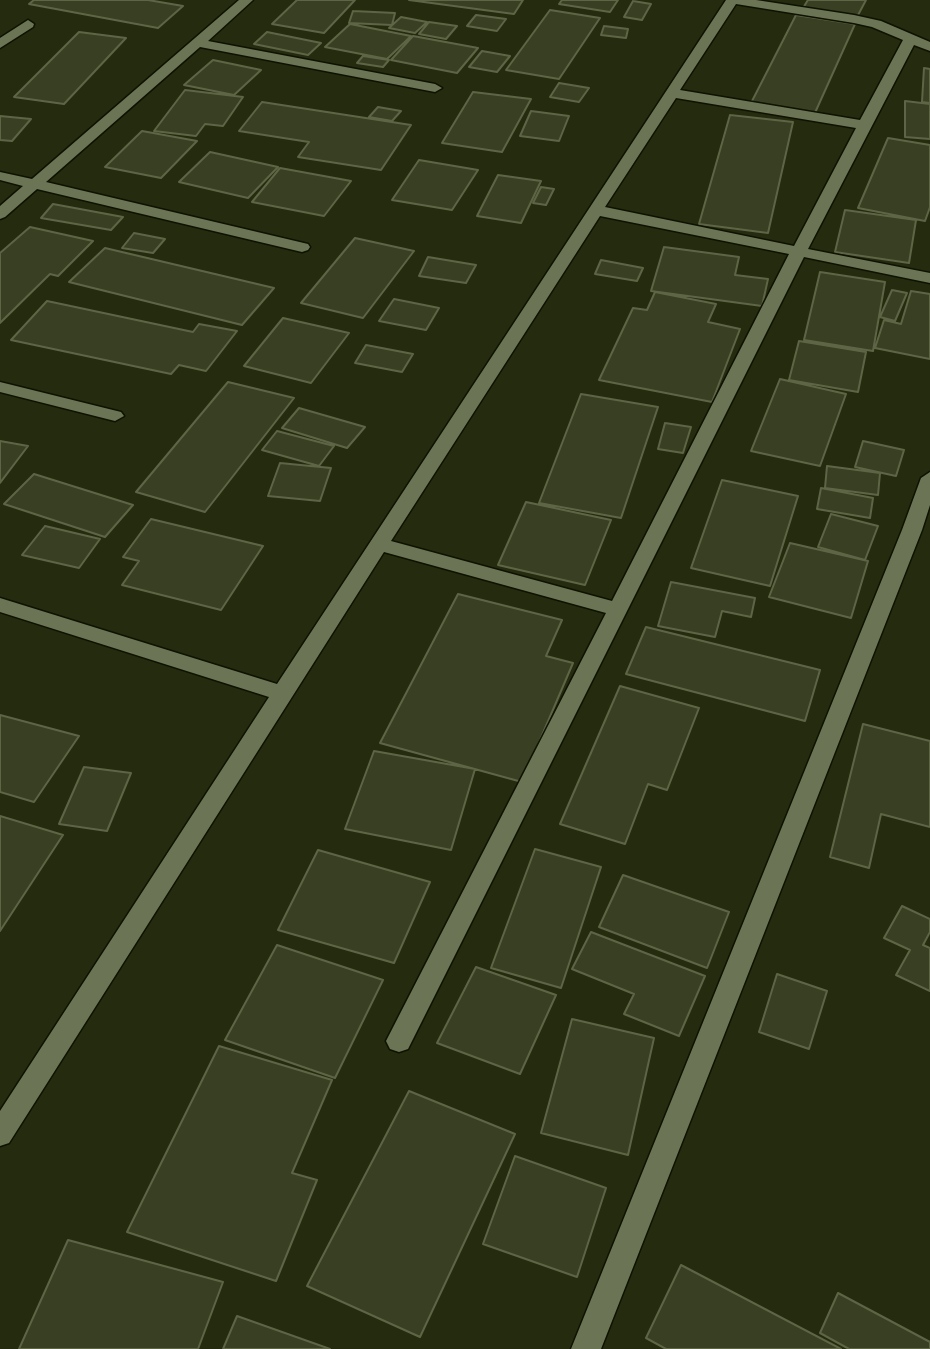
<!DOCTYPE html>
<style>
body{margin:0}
canvas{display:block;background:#252b0f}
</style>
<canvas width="930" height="1349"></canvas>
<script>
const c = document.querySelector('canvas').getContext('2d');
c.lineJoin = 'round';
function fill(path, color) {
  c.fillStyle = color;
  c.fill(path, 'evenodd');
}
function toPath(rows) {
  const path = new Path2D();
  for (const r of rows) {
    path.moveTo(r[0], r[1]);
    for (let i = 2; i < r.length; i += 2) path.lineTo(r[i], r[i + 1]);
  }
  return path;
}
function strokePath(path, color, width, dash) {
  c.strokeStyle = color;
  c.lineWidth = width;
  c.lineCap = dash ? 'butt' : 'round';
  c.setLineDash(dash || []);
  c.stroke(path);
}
const building = toPath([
 [34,0,148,0,183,6,158,28,29,4,34,0],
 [297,0,355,0,324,33,272,24,297,0],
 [409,0,523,0,514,14,409,0],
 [562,0,618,0,610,12,559,4,562,0],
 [808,0,866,0,857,17,803,8,808,0],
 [633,1,651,4,642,20,624,17,633,1],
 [550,10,600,18,559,79,506,70,550,10],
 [353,11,395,13,392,25,349,23,353,11],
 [476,15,506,19,497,31,467,26,476,15],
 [796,15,855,24,814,115,750,105,796,15],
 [401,17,427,22,415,33,389,28,401,17],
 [429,22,457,26,446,39,419,34,429,22],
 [350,24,411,36,387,59,325,47,350,24],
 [604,26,628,29,626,38,601,35,604,26],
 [79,32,126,38,64,104,14,97,79,32],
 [267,32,321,43,308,55,254,44,267,32],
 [413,36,478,48,457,73,391,60,413,36],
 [482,51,510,56,497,72,469,67,482,51],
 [363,56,389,60,383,67,357,63,363,56],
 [213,60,261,70,234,95,184,85,213,60],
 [924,68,930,69,930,103,922,102,924,68],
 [559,83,589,88,579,102,550,97,559,83],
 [185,90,243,97,223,126,205,124,196,136,154,131,185,90],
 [473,92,531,99,502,152,442,143,473,92],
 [905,101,930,104,930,139,905,137,905,101],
 [262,102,411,125,381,170,298,157,309,142,239,131,262,102],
 [378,107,401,111,392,121,369,117,378,107],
 [531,111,569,116,559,141,520,136,531,111],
 [730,115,793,122,768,233,699,224,730,115],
 [0,116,31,119,12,141,0,140,0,116],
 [142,131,197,141,161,178,105,167,142,131],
 [888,138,930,145,930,207,925,221,858,208,888,138],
 [210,152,278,167,248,198,179,182,210,152],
 [419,160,478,170,452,210,392,200,419,160],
 [280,168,351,181,324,216,252,202,280,168],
 [498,175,541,181,521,223,477,216,498,175],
 [541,187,554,189,546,205,533,203,541,187],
 [53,204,123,217,111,230,41,218,53,204],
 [845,210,916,220,909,263,835,252,845,210],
 [30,227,93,241,58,276,50,274,0,323,0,253,30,227],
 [134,233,165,239,153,253,122,248,134,233],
 [355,238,414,251,363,318,301,303,355,238],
 [664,247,739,257,735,275,768,279,762,306,651,291,664,247],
 [105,248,274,288,242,325,69,282,105,248],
 [428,257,476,265,466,283,419,276,428,257],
 [601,260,643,268,637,281,595,274,601,260],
 [820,272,885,282,873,351,804,340,820,272],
 [892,290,907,293,895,321,880,317,892,290],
 [911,291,930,294,930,359,875,348,884,320,901,324,911,291],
 [655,292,716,304,708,322,740,329,712,402,599,380,633,308,647,310,655,292],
 [394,299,439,308,426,330,379,321,394,299],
 [47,301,193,332,199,324,237,331,206,371,179,365,171,374,11,340,47,301],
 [283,318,349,333,311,383,244,366,283,318],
 [799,341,866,352,858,392,789,380,799,341],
 [366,345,413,354,402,372,355,363,366,345],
 [780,379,846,394,820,466,751,451,780,379],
 [228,382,294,398,205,512,136,492,228,382],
 [581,394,658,407,621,518,539,503,581,394],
 [299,408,365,427,347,448,282,428,299,408],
 [665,423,691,427,683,453,658,449,665,423],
 [277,431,334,446,319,466,262,450,277,431],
 [0,441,28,446,0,483,0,441],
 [863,441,904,450,896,476,855,467,863,441],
 [280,463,331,468,320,501,268,496,280,463],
 [827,466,880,473,878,495,825,488,827,466],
 [34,474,133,505,105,537,4,504,34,474],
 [722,480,798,496,770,586,691,568,722,480],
 [821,488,873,498,870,518,817,509,821,488],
 [526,502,611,520,585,585,498,565,526,502],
 [831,514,878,526,865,560,818,547,831,514],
 [151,519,263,546,221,610,122,585,139,561,123,557,151,519],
 [45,526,100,539,79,568,22,555,45,526],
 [790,543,868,561,851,618,769,597,790,543],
 [671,582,755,598,751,617,722,611,715,637,658,626,671,582],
 [458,594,562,620,546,656,573,663,522,782,380,743,458,594],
 [646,627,820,670,805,721,626,674,646,627],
 [620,686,699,708,667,790,648,784,625,844,560,824,620,686],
 [0,715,79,736,34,802,0,792,0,715],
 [863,724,930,741,930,827,881,814,869,868,830,857,863,724],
 [374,751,475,769,451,850,345,829,374,751],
 [84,767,131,773,107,831,59,824,84,767],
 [0,816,63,835,0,931,0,816],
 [535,849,601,867,561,988,491,968,535,849],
 [318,850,430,882,394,963,278,930,318,850],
 [623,875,729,912,707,968,599,927,623,875],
 [902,906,930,919,930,932,923,945,930,948,930,991,896,975,910,950,884,938,902,906],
 [591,932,705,976,679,1036,624,1014,634,994,572,969,591,932],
 [277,945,383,980,335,1078,225,1040,277,945],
 [476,967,556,995,520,1074,437,1043,476,967],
 [777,974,827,991,809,1049,759,1032,777,974],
 [572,1019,654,1038,628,1155,541,1133,572,1019],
 [219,1046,332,1080,292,1173,317,1180,276,1281,127,1232,219,1046],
 [409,1091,515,1134,420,1337,307,1286,409,1091],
 [515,1156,606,1188,577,1277,483,1244,515,1156],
 [68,1240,223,1282,198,1349,19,1349,68,1240],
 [681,1265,841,1349,666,1349,646,1338,681,1265],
 [838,1293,930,1342,930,1349,849,1349,820,1333,838,1293],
 [237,1316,330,1349,223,1349,237,1316]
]);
const street = toPath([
 [239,0,253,0,208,41,435,84,442,88,435,92,200,47,46,182,308,244,310,247,308,250,302,252,37,189,5,217,0,219,0,206,23,186,0,180,0,172,32,179,239,0],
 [726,0,756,0,854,15,881,21,930,42,930,51,914,45,808,249,930,273,930,283,804,257,408,1049,399,1052,390,1049,386,1041,606,613,384,552,9,1143,0,1146,0,1111,269,697,0,612,0,598,277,684,726,0],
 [736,4,854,23,872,27,903,40,860,120,680,90,736,4],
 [676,98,856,128,794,246,605,207,676,98],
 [600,216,789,254,612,601,391,541,600,216],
 [28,20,34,24,33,27,0,48,0,38,28,20],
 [0,382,121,412,124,416,115,421,0,392,0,382],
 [930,472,930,505,922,530,601,1349,571,1349,902,530,921,478,930,472]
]);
fill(building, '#383f22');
strokePath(building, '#5d6546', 2);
strokePath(street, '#0e1300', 3);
fill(street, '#6c7456');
</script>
